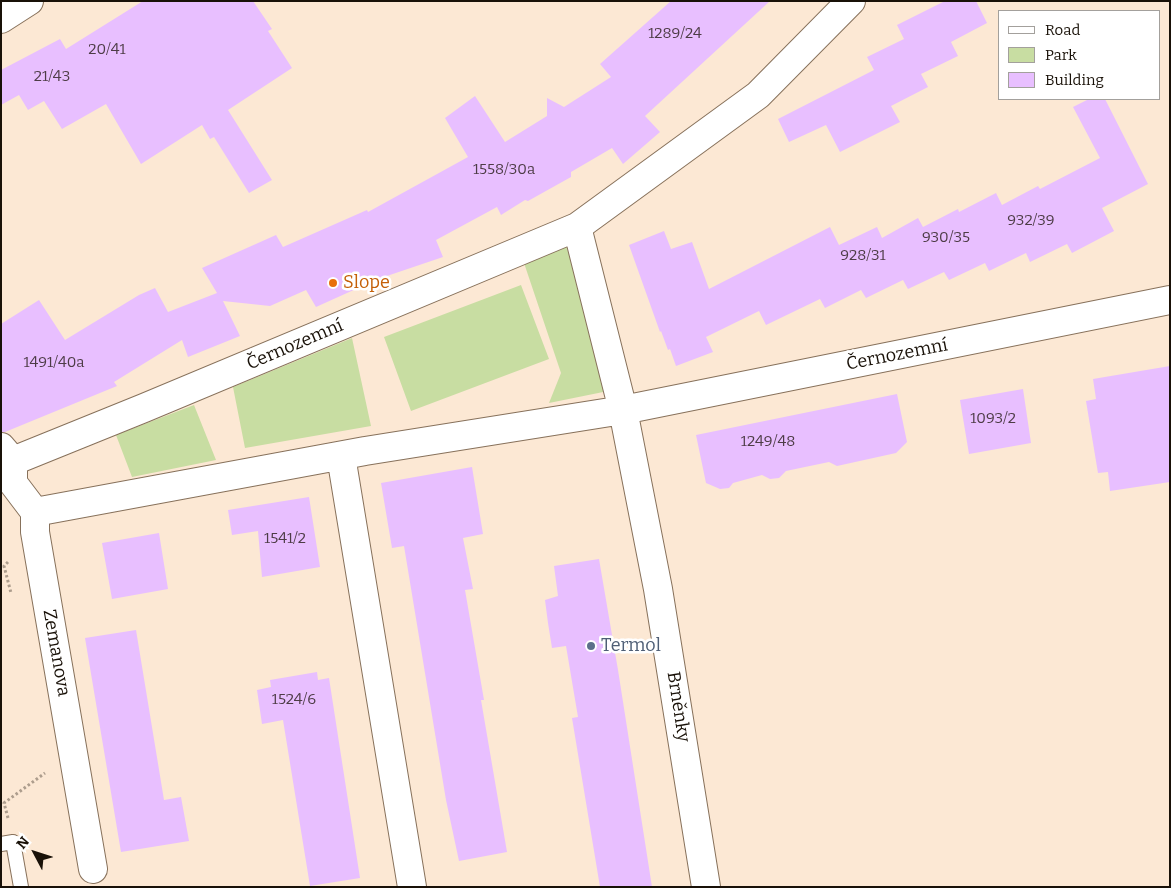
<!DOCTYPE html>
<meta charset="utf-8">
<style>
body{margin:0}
#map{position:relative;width:1171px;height:888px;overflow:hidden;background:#fce8d4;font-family:Bitter,serif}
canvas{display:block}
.frame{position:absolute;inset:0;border:2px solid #191108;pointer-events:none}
.legend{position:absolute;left:998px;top:10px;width:162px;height:90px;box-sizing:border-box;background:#fff;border:1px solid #a3a09c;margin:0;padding:6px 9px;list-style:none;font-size:15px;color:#191108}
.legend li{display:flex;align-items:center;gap:10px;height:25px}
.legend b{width:25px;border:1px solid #a3a09c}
.north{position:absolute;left:10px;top:828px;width:50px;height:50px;-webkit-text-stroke:4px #fff;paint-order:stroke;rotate:310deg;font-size:14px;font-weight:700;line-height:20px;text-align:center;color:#191108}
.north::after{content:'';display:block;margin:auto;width:18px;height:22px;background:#191108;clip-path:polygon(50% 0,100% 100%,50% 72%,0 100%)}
</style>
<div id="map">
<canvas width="1171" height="888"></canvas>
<div class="frame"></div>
<ul class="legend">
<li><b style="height:6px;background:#fff"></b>Road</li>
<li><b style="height:14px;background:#c8dda2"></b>Park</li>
<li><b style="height:14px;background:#e8bfff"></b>Building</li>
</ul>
<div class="north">N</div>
</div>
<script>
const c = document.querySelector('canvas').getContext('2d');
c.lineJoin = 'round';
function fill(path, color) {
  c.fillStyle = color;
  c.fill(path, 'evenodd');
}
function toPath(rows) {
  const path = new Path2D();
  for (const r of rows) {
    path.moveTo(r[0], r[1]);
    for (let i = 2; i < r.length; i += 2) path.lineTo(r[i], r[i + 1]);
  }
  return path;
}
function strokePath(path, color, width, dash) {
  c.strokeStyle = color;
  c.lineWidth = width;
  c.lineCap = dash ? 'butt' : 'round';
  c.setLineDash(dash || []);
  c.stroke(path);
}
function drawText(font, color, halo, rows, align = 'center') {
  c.font = font + ' Bitter,serif';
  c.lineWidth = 5;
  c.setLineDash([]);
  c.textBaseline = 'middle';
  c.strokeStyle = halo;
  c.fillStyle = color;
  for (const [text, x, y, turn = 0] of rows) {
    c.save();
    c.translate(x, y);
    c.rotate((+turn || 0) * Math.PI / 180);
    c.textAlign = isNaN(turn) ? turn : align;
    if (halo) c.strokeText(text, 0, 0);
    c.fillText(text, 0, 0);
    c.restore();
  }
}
const green = toPath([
 [566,246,618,389,549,403,561,373,523,260],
 [521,285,549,359,411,411,384,337],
 [352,338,371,426,245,448,233,387],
 [194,405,216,460,132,477,116,435]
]);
const building = toPath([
 [143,1,253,1,272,29,268,31,292,68,228,110,272,180,249,193,214,137,210,139,202,125,141,164,106,104,62,129,44,101,28,110,19,95,1,105,1,70,60,39,66,49],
 [671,1,770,1,645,116,660,132,623,164,612,148,571,172,571,177,528,201,525,200,501,215,497,207,436,240,443,257,378,279,316,307,306,290,270,306,223,301,240,336,188,357,182,340,114,382,117,386,5,432,1,432,1,324,39,300,65,340,139,295,155,288,168,312,217,293,202,268,276,235,283,247,367,210,368,212,468,157,445,118,475,96,505,142,547,116,547,98,564,107,611,77,600,64],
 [945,1,976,1,987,23,951,42,958,56,921,74,928,87,891,106,900,122,840,152,826,125,789,142,778,119,874,70,867,57,904,39,897,25],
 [1089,99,1105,99,1148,184,1102,208,1114,231,1072,253,1067,244,1030,262,1026,253,989,271,985,263,949,280,944,272,908,289,903,280,866,298,861,290,825,308,820,299,766,325,759,311,706,337,713,352,676,366,670,349,668,350,661,331,660,332,629,245,664,231,671,249,692,242,709,289,830,227,839,245,877,227,882,238,918,218,923,227,958,209,959,212,996,193,1002,205,1038,186,1040,189,1100,158,1073,107],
 [1170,366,1170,482,1110,491,1108,472,1098,473,1086,401,1096,399,1093,379],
 [1023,389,1031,443,969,454,960,400],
 [897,394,907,442,896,453,837,466,829,462,805,467,786,471,779,478,770,479,762,475,733,483,729,488,720,489,706,483,696,435],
 [472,467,483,534,463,538,473,589,465,590,484,700,481,700,507,852,459,861,446,800,404,546,392,548,381,483],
 [309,497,320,567,262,577,258,531,232,535,228,510],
 [159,533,168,589,112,599,102,543],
 [599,559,618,670,652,887,600,887,572,718,578,717,566,646,552,648,548,623,545,600,558,596,554,566],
 [136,630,164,800,181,797,189,841,121,852,85,638],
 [317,672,318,680,329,678,360,878,310,886,283,720,262,724,257,690,271,687,270,680]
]);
const path = toPath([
 [8,562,4,566,11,593],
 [8,818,4,803,45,773]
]);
const lane = toPath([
 [1,844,13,842,21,887]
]);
const street = toPath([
 [1,19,29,1],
 [577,227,623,410,658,589,706,887],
 [1,447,13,461,13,483,35,512,35,532,93,869],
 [341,456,412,887],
 [13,461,144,408,577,227,758,95,851,1],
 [35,512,365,451,623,410,1170,300]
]);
const markers = [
 [333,283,5,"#e8710a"],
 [591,646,5,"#5c6f8a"]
];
const numberNames = [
 ["1289/24",675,34],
 ["20/41",107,50],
 ["21/43",52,77],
 ["1558/30a",504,170],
 ["932/39",1031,221],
 ["930/35",946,238],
 ["928/31",863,256],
 ["1491/40a",54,363],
 ["1093/2",993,419],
 ["1249/48",768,442],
 ["1541/2",285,539],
 ["1524/6",294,700]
];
const foodNames = [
 ["Slope",343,283]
];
const streetNames = [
 ["Černozemní",295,345,-23],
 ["Černozemní",897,355,-11],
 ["Zemanova",56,653,80],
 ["Brněnky",678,707,81]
];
const serviceNames = [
 ["Termol",601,646]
];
fill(green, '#c8dda2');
fill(building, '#e8bfff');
strokePath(lane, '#87715b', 16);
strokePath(street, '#87715b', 30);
strokePath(path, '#ad9d8d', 3, [2.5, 2.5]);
strokePath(lane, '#fff', 14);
strokePath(street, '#fff', 28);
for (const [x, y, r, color] of markers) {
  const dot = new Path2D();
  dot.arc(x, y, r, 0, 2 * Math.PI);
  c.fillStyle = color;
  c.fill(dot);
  strokePath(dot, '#fff', 2);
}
drawText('15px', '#4d3c46', null, numberNames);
drawText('18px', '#c56008', '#fff', foodNames, 'left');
drawText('18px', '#191108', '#fff', streetNames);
drawText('18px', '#4e5e75', '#fff', serviceNames, 'left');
</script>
